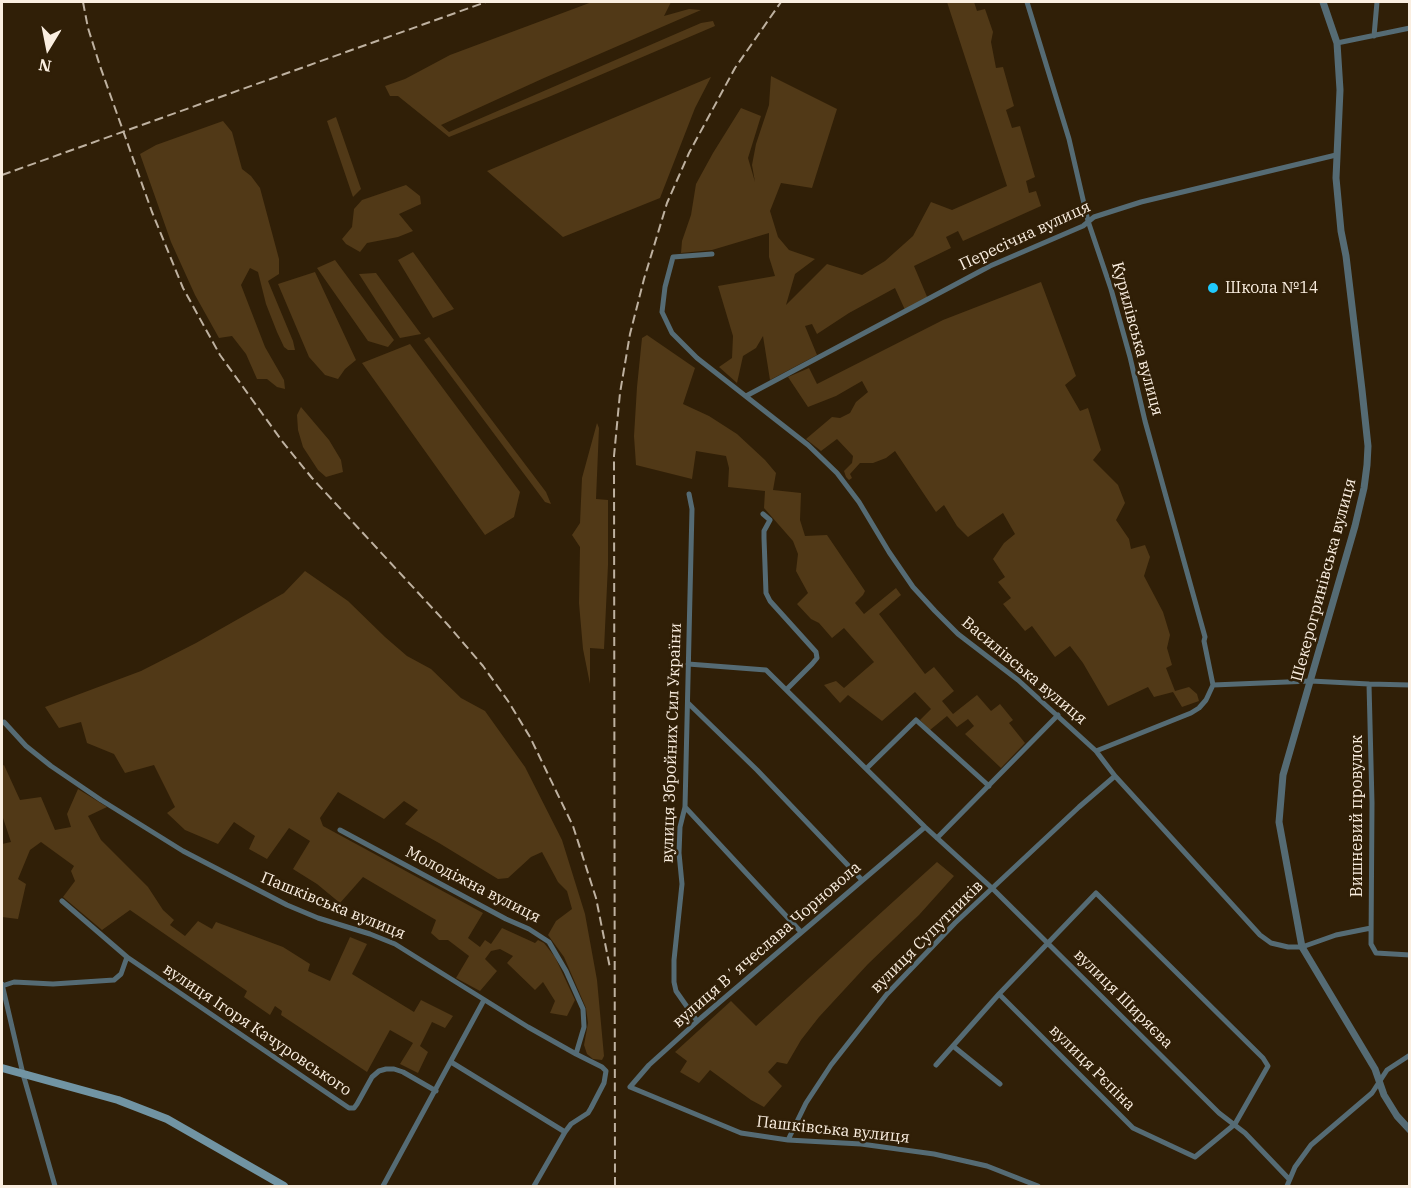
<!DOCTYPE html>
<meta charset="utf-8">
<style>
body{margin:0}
#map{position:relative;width:1411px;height:1188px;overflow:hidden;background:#301f07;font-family:"IBM Plex Serif",serif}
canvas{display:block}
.frame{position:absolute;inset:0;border:3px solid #faeee0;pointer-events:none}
.north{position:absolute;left:18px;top:18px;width:60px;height:60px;-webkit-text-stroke:4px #301f07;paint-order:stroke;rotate:190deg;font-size:16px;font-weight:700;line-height:24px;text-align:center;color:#faeee0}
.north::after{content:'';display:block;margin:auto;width:21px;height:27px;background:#faeee0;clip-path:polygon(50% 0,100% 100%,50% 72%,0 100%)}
</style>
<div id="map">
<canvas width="1411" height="1188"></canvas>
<div class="frame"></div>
<div class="north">N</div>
</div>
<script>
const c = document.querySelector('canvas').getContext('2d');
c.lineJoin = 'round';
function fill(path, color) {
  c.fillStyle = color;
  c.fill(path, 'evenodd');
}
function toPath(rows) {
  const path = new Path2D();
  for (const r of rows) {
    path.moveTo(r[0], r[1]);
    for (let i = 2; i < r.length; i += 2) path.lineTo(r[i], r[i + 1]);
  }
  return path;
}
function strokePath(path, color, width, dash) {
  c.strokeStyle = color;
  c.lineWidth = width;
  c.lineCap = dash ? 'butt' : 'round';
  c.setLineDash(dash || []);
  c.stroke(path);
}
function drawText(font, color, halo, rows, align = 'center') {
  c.font = font + ' "IBM Plex Serif",serif';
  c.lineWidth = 5;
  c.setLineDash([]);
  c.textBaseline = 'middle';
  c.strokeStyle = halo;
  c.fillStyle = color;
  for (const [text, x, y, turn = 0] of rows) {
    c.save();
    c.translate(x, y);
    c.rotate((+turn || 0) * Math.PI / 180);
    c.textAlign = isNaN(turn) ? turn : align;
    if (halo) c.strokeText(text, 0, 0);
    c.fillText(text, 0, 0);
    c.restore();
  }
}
const green = toPath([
 [592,2,671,2,664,16,689,9,701,10,544,78,441,125,449,132,701,23,713,21,715,26,551,96,449,137,398,96,390,96,385,86,405,79,450,55],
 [947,2,974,2,977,11,985,9,993,32,991,42,996,68,1003,67,1014,106,1006,110,1012,128,1020,126,1035,177,1026,181,1029,193,1036,191,1041,206,963,241,958,231,946,237,951,248,914,266,928,299,906,312,895,288,849,313,817,334,812,324,805,326,817,355,770,380,763,336,756,348,743,356,737,383,719,367,732,358,733,336,718,286,775,276,769,257,769,233,712,250,681,253,682,241,691,215,696,184,713,153,741,108,761,116,748,158,755,182,752,165,756,144,769,105,771,76,837,109,812,188,781,183,770,211,778,237,789,250,815,259,795,274,786,305,827,264,862,275,885,261,913,236,931,202,952,210,1007,186],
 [711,77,695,108,660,198,563,237,487,171],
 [336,117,361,189,353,197,327,121],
 [223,121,232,132,242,169,251,176,260,188,279,259,279,274,268,281,293,341,295,350,288,350,284,347,277,332,266,304,258,272,250,268,241,285,265,347,284,380,285,389,277,387,267,379,257,379,246,354,232,336,219,338,195,295,171,242,140,154,156,145],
 [406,185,420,196,421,204,399,214,413,231,398,237,367,243,360,252,346,244,342,239,352,227,354,209,362,200],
 [413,252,454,309,433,318,398,260],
 [335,260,394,340,388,347,368,341,317,268],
 [315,272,356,360,345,369,338,379,325,375,309,357,278,284],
 [375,273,376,273,421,334,400,338,359,274],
 [1041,282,1076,376,1065,385,1080,411,1088,408,1101,450,1093,460,1118,485,1125,503,1116,520,1129,539,1131,549,1145,545,1150,557,1144,576,1163,612,1170,635,1167,648,1172,665,1166,668,1175,691,1189,687,1197,694,1199,701,1182,707,1173,692,1154,697,1148,687,1108,706,1083,663,1070,646,1055,657,1032,626,1025,631,1003,604,1011,598,998,582,1005,577,993,559,1004,543,1015,534,1003,513,968,537,957,526,944,505,936,512,895,451,886,458,873,463,860,463,850,474,852,478,849,480,846,477,844,471,852,463,853,456,837,439,821,451,806,439,832,417,840,418,850,413,856,402,868,392,862,381,836,396,808,407,788,377,809,368,817,384,943,320],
 [647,335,695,368,683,404,709,416,737,434,765,460,776,473,773,490,801,493,800,520,805,536,827,535,865,591,863,595,855,603,864,614,896,588,901,595,879,614,925,674,934,667,954,691,942,701,953,714,977,695,991,711,1000,704,1013,720,1009,723,1025,743,1001,768,965,734,974,726,968,719,957,727,947,716,930,730,920,720,931,709,915,692,882,721,848,695,840,703,824,685,836,681,844,688,874,662,844,628,832,638,819,623,811,619,797,604,808,593,796,571,798,554,793,541,764,508,765,491,728,487,729,468,726,456,696,451,692,479,636,465,634,436,637,387,642,338],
 [429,337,546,492,551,504,545,502,424,340],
 [410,344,520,492,514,517,485,535,362,363],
 [301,407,329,440,341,460,343,472,326,477,318,470,303,447,298,430,297,415],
 [597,423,599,428,596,499,608,500,608,565,604,649,590,648,590,684,583,649,579,603,580,547,572,535,580,523,582,478],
 [305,571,348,601,385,637,407,656,431,669,461,698,485,711,525,767,562,840,585,914,597,980,604,1056,602,1060,593,1059,587,1054,584,1045,588,1023,586,1008,564,957,548,935,556,921,572,909,567,891,558,882,542,852,531,857,508,878,498,879,439,843,405,824,418,810,404,801,384,819,338,792,320,818,323,826,483,913,468,938,480,947,485,940,491,944,502,928,535,943,538,940,544,943,555,957,575,1000,567,1016,550,1013,555,1001,543,982,535,990,507,963,513,956,500,949,491,951,485,959,497,971,480,991,456,978,469,956,448,940,439,940,431,933,436,920,363,877,340,903,317,884,293,869,310,841,289,828,267,859,249,849,255,836,234,822,218,844,185,830,167,813,175,807,154,765,125,773,114,754,87,743,81,722,59,728,45,707,141,671,196,643,284,593],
 [4,765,20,800,41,797,55,830,71,827,67,814,78,789,107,807,88,816,101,840,148,887,163,910,174,920,170,925,185,936,198,921,212,929,216,922,283,947,310,964,308,971,330,981,350,937,367,944,352,974,414,1012,421,1000,453,1016,445,1028,432,1022,420,1046,428,1052,418,1073,400,1064,413,1043,390,1030,367,1072,281,1015,282,1011,275,1006,270,1015,244,997,247,991,130,910,102,930,63,897,75,881,71,871,74,866,41,842,30,850,18,879,26,884,18,919,2,917,3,893,2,889,2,844,11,842,2,815,2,766],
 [937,862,954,876,919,915,868,964,819,1017,801,1040,787,1064,777,1062,768,1072,782,1086,764,1107,751,1100,710,1070,699,1083,680,1072,687,1061,675,1052,731,1001,756,1026]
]);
const minor = toPath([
 [1027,2,1069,139,1088,221,1111,289,1130,357,1145,421,1205,637,1204,641,1213,685],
 [1374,36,1377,2],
 [1337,43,1410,28],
 [712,254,673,257,665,287,662,312,672,333,697,358,808,445,837,473,859,502,889,552,913,587,935,611,958,634,1018,680,1096,751,1115,776,1260,935,1271,943,1288,947,1302,947,1336,935,1371,928],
 [746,396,990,266,1083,226,1094,217,1141,202,1336,155],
 [689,494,692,509,685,807,680,827,679,853,682,884,674,960,674,982,676,991,697,1021],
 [763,514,770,520,764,531,764,538,766,593,770,601,816,652,817,658,812,664,787,689],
 [688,664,766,670,925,827,993,889,1219,1113,1245,1133,1289,1179],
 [1410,685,1369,684,1372,803,1371,944,1376,953,1410,955],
 [688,703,757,770,862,880],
 [2,723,4,722,26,746,51,766,101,800,183,851,287,905,318,918,370,934,395,944,528,1027,576,1054,602,1067,606,1071,604,1083,591,1108,588,1113,571,1124,565,1132,534,1186],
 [1096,751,1191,713,1199,708,1206,700,1213,685,1311,681,1369,684],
 [867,768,916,720,989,786],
 [685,807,801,932],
 [925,827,701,1018,649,1065,630,1087,741,1133,788,1140,861,1144,934,1154,987,1166,1038,1186],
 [340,830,506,919,529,929,549,942,566,971,583,1009,584,1027,576,1054],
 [937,838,1058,715],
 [127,957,349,1108,354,1108,357,1104,372,1077,379,1071,386,1069,394,1069,403,1072,436,1091],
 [2,984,23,1074,55,1186],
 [2,986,14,982,53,984,114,980,121,974,127,957,62,901],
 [953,1046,1000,1084],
 [451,1062,565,1132],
 [936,1065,999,994,1096,893,1263,1058,1268,1066,1235,1124,1195,1157,1133,1128,999,994],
 [788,1140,806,1103,831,1065,887,994,955,923,1079,807,1115,776],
 [383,1186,484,1000],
 [1287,1186,1295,1167,1311,1145,1372,1093,1387,1070,1410,1055]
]);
const tertiary = toPath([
 [1323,2,1337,43,1340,90,1336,178,1341,231,1346,256,1362,390,1368,446,1367,465,1364,488,1355,526,1283,775,1279,822,1302,947,1375,1069,1384,1095,1397,1116,1410,1130]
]);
const secondary = toPath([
 [2,1068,118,1100,167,1119,284,1186]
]);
const rail = toPath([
 [83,2,88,28,100,66,152,212,183,288,220,355,282,441,312,478,448,625,483,666,508,701,530,737,573,826,596,898,610,968],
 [2,175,486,2],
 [615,1186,614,456,620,393,630,334,644,279,667,203,689,153,735,68,781,2]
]);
const markers = [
 [1213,288,6,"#20c9fd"]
];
const streetNames = [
 ["Пересічна вулиця",1025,236,-25],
 ["Курилівська вулиця",1137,339,75],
 ["Шекерогринівська вулиця",1324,580,-75],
 ["Василівська вулиця",1024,671,40],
 ["вулиця Збройних Сил України",672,743,-88],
 ["Вишневий провулок",1357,816,-90],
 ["Молодіжна вулиця",473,885,27],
 ["Пашківська вулиця",333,906,22],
 ["вулиця Супутників",927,937,-45],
 ["вулиця Вʼячеслава Чорновола",767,945,-41],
 ["вулиця Ширяєва",1123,999,45],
 ["вулиця Ігоря Качуровського",257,1030,34],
 ["вулиця Рєпіна",1092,1068,45],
 ["Пашківська вулиця",833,1130,6]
];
const poiNames = [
 ["Школа №14",1225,288]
];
fill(green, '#513917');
strokePath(minor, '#556b74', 5);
strokePath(tertiary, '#556b74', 7);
strokePath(secondary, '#7194a3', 8);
strokePath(rail, '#beb1a0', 2, [9, 4.5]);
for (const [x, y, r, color] of markers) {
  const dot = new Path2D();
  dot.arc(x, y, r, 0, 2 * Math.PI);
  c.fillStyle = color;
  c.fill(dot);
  strokePath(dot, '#301f07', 2);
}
drawText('16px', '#faeee0', '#301f07', streetNames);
drawText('16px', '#faeee0', '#301f07', poiNames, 'left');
</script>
